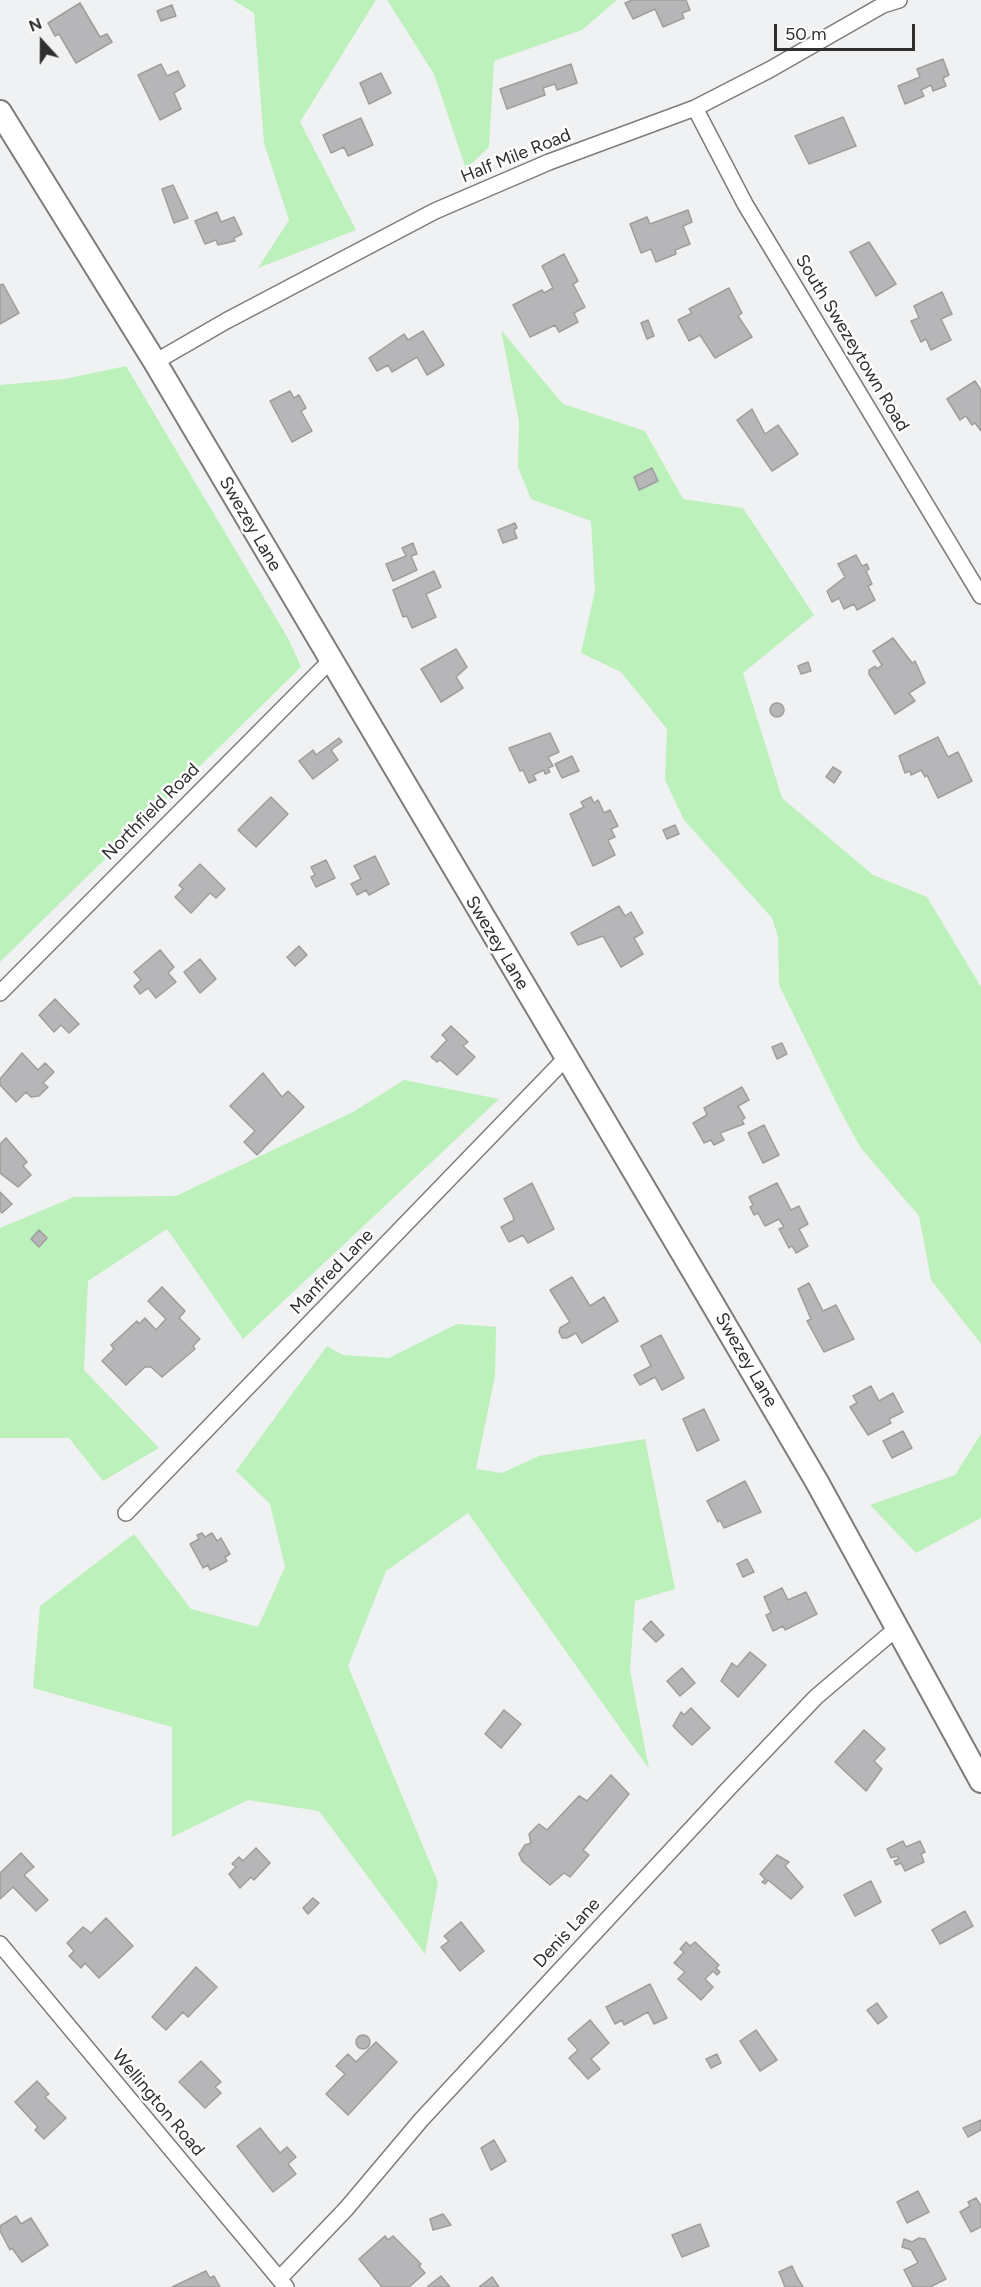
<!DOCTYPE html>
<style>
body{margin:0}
#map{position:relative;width:981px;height:2287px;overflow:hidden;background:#f0f1f2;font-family:Figtree,sans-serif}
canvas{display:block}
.north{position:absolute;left:12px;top:12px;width:60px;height:60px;-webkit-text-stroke:4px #fefeff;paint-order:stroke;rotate:339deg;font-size:16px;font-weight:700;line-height:24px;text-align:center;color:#2f2f2f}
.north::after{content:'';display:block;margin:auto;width:21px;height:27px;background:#2f2f2f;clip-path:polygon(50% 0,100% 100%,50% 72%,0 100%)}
.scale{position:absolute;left:774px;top:24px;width:141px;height:27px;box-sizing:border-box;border:3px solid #2f2f2f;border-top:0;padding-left:8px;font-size:18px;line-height:21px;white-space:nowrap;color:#2f2f2f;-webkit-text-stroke:4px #fefeff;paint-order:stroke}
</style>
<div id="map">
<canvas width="981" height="2287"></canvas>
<div class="north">N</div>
<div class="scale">50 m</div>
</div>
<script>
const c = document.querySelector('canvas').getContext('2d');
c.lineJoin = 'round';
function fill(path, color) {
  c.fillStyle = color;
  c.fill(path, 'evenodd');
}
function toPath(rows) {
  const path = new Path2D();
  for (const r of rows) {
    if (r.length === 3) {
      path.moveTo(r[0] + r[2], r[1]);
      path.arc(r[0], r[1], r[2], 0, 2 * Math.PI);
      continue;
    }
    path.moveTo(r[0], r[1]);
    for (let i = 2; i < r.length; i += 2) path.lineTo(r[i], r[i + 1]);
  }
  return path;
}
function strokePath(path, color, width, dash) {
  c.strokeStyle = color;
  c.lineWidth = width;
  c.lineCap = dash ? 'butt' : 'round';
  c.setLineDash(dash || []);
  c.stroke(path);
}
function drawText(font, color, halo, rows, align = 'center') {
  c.font = font + ' Figtree,sans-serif';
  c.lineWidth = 5;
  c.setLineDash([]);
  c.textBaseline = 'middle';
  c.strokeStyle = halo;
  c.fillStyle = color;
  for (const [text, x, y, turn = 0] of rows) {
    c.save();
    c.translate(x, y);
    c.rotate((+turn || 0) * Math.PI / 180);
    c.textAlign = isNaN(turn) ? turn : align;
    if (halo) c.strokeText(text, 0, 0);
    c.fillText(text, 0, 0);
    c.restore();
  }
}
const green = toPath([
 [233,0,376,0,300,122,356,230,258,268,289,220,264,143,254,13],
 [387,0,617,0,582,30,494,61,489,147,466,169,434,74],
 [501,330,563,404,645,431,683,499,743,508,814,615,743,673,782,798,873,875,927,897,981,987,981,1344,931,1280,919,1216,860,1147,838,1106,779,985,778,937,772,918,684,820,665,780,667,729,621,672,581,653,595,591,591,521,531,499,518,467,519,422],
 [126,366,289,640,301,667,0,962,0,385,65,379],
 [404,1080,499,1099,243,1339,167,1229,88,1281,84,1370,159,1448,103,1481,69,1438,0,1438,0,1228,74,1197,176,1196,353,1112],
 [457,1324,496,1327,495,1376,476,1469,502,1473,539,1456,645,1439,675,1589,635,1601,630,1670,649,1769,468,1513,386,1571,348,1666,438,1882,425,1954,319,1811,248,1800,172,1837,172,1727,33,1688,40,1606,134,1534,191,1609,258,1627,285,1567,270,1504,236,1471,327,1346,343,1355,389,1358],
 [981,1434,981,1518,916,1553,870,1505,955,1475]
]);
const building = toPath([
 [632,0,686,0,690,10,682,13,684,18,663,27,655,9,633,19,625,3,632,0],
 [80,3,100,37,107,34,112,42,76,63,59,34,55,36,48,23,80,3],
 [172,5,176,16,161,21,157,11,172,5],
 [943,59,949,75,943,78,946,86,933,91,931,85,921,90,924,96,905,104,898,86,920,77,917,69,943,59],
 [161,64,167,76,178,71,185,86,174,93,181,109,160,120,138,75,161,64],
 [571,64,577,83,557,90,555,84,543,88,545,95,507,109,500,89,571,64],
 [381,73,391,93,369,104,360,83,381,73],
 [843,117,856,146,809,164,795,136,843,117],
 [361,118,373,145,348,156,344,147,331,153,323,135,361,118],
 [173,185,188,218,174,223,162,189,173,185],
 [688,210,692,222,683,226,690,244,675,250,676,254,656,262,651,249,641,253,630,224,647,217,650,224,688,210],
 [217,212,221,222,234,217,242,234,234,238,235,241,218,245,216,240,205,244,195,221,217,212],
 [869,242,896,284,876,296,850,252,869,242],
 [564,254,578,281,573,284,585,307,574,313,578,322,559,332,555,325,530,337,513,305,542,290,544,293,553,288,542,266,564,254],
 [3,284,19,313,0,324,0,285,3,284],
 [729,288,742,313,738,316,752,337,715,358,700,335,689,341,678,320,692,313,689,309,729,288],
 [942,292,952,314,941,319,951,340,931,350,926,339,921,342,911,321,919,318,914,306,942,292],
 [648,320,654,336,647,339,641,323,648,320],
 [423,331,444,365,427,375,417,357,392,372,388,365,377,371,369,358,404,334,408,340,423,331],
 [975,381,981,390,981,431,975,423,972,425,966,416,960,420,947,399,975,381],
 [290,391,294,398,299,395,306,408,301,411,312,431,292,442,270,401,290,391],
 [752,409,765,434,778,425,798,454,772,471,737,420,752,409],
 [652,468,658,481,639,490,634,477,652,468],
 [515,523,517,528,514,530,517,538,503,543,498,530,515,523],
 [413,543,417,554,411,556,417,570,393,581,386,564,406,556,402,548,413,543],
 [856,555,862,566,867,564,869,569,866,571,872,584,868,586,875,600,857,610,854,604,844,609,839,598,832,602,827,591,845,577,838,564,856,555],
 [434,571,441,587,426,594,436,617,412,628,407,616,403,617,393,590,434,571],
 [893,638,912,663,915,661,925,683,909,693,915,701,895,714,869,674,869,670,875,666,877,669,882,665,873,651,893,638],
 [456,649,467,667,456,677,463,688,441,702,421,669,456,649],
 [808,662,811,671,801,674,798,666,808,662],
 [777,710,7],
 [550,733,559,752,548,757,553,766,548,768,550,772,545,774,544,770,533,775,536,780,529,783,523,770,520,771,509,748,550,733],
 [938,737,948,757,958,752,972,781,938,798,927,775,925,777,921,770,911,775,910,771,905,773,899,756,938,737],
 [339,738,342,742,331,750,338,760,313,779,299,761,313,750,316,755,339,738],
 [572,756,579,771,562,778,555,764,572,756],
 [833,767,841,772,834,783,826,777,833,767],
 [271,797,288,814,256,847,238,830,271,797],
 [591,797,594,803,598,800,604,813,610,810,618,826,611,829,615,837,608,840,615,855,593,866,570,814,584,807,581,802,591,797],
 [675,825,679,834,667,839,663,830,675,825],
 [375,856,389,884,369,895,366,890,357,895,351,884,361,879,354,866,375,856],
 [326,860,335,878,316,887,311,877,315,875,311,867,326,860],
 [200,864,225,889,216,898,210,893,191,913,175,897,183,889,179,885,200,864],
 [619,906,625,916,631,912,643,933,634,938,643,954,621,967,603,936,578,945,571,933,619,906],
 [299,946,307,955,295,966,287,957,299,946],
 [160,950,174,967,168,973,176,982,156,998,148,988,140,994,134,986,141,980,134,972,160,950],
 [200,959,216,979,200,993,184,972,200,959],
 [55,999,79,1024,69,1033,61,1025,54,1032,39,1015,55,999],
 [451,1026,468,1042,463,1046,475,1057,457,1075,440,1060,437,1062,431,1057,447,1040,442,1035,451,1026],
 [782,1043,787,1054,777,1059,772,1047,782,1043],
 [22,1053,38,1070,45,1063,54,1072,43,1083,48,1087,39,1096,31,1097,26,1092,16,1102,0,1085,0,1079,22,1053],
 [263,1073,282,1097,288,1091,304,1107,257,1155,244,1142,255,1131,230,1106,263,1073],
 [742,1087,749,1100,738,1106,745,1118,742,1120,744,1124,720,1133,724,1140,714,1145,711,1140,704,1143,693,1123,707,1115,704,1108,742,1087],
 [764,1125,779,1155,763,1163,748,1133,764,1125],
 [6,1138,27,1162,23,1166,31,1175,18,1187,0,1173,0,1144,6,1138],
 [532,1183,554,1229,528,1243,523,1235,509,1242,501,1227,514,1220,513,1216,504,1199,532,1183],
 [777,1183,791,1210,799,1206,808,1224,799,1229,808,1246,796,1253,792,1246,789,1248,779,1229,784,1227,779,1219,765,1226,758,1213,754,1215,750,1207,753,1205,749,1197,777,1183],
 [0,1192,12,1204,2,1213,0,1211,0,1192],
 [39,1230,47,1238,39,1247,31,1239,39,1230],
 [572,1277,590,1306,604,1297,618,1321,582,1343,576,1333,567,1338,562,1338,559,1332,560,1328,570,1322,550,1290,572,1277],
 [809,1283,823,1311,836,1305,854,1339,824,1352,807,1321,811,1319,798,1289,809,1283],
 [162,1287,185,1311,179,1318,200,1339,193,1346,195,1349,162,1377,151,1367,145,1367,126,1385,102,1361,114,1349,111,1345,137,1321,139,1324,145,1318,156,1330,166,1319,148,1301,162,1287],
 [661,1335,684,1378,662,1390,655,1377,640,1385,634,1375,651,1366,641,1346,661,1335],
 [871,1386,879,1401,893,1393,903,1412,889,1419,891,1423,868,1435,850,1407,857,1403,853,1396,871,1386],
 [704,1409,719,1440,697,1451,683,1419,704,1409],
 [903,1431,912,1448,892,1458,883,1441,903,1431],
 [745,1481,761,1512,724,1528,720,1520,718,1522,707,1501,745,1481],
 [202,1533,205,1537,212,1533,217,1541,221,1538,230,1554,225,1557,227,1561,210,1570,208,1565,203,1568,190,1544,199,1539,197,1535,202,1533],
 [747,1559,754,1572,743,1577,737,1564,747,1559],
 [782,1588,788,1600,806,1592,817,1614,785,1630,783,1626,773,1631,766,1615,771,1613,764,1597,782,1588],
 [651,1621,664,1635,656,1642,643,1629,651,1621],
 [750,1652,766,1665,738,1697,721,1681,732,1663,737,1667,750,1652],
 [682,1668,695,1683,680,1696,667,1681,682,1668],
 [691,1708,710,1728,692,1745,673,1726,681,1712,684,1715,691,1708],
 [504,1710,521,1724,501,1748,485,1734,504,1710],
 [864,1730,885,1749,874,1761,882,1769,866,1791,835,1762,864,1730],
 [611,1775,629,1794,583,1850,589,1855,570,1877,564,1873,550,1885,522,1861,519,1854,525,1845,531,1843,529,1834,539,1824,547,1830,579,1796,587,1801,611,1775],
 [903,1841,906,1847,920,1841,925,1852,921,1854,924,1862,905,1871,901,1863,896,1865,894,1861,899,1859,897,1856,891,1858,887,1849,903,1841],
 [256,1848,270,1863,254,1880,251,1877,240,1888,229,1874,236,1867,232,1864,239,1857,243,1861,256,1848],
 [21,1853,34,1867,24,1875,48,1900,36,1911,13,1887,0,1899,0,1873,21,1853],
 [777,1855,789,1862,785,1866,803,1887,791,1899,768,1880,765,1884,762,1882,765,1879,760,1874,777,1855],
 [871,1881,881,1902,855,1916,844,1895,871,1881],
 [313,1898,319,1903,308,1914,303,1908,313,1898],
 [965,1911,973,1926,940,1944,932,1930,965,1911],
 [106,1918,133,1946,99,1978,85,1963,81,1968,69,1956,74,1951,67,1943,83,1927,91,1933,106,1918],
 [461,1922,484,1951,460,1971,441,1947,449,1941,444,1936,461,1922],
 [686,1942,690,1946,695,1942,719,1965,716,1968,720,1972,717,1975,713,1971,705,1979,713,1987,701,2000,678,1979,685,1972,674,1963,684,1952,680,1949,686,1942],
 [196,1967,217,1987,188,2017,183,2012,166,2030,152,2017,196,1967],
 [650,1984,667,2018,654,2024,648,2012,624,2025,622,2020,615,2024,606,2007,650,1984],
 [877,2003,887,2017,878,2024,867,2010,877,2003],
 [590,2020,609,2043,591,2059,600,2069,588,2079,569,2058,578,2050,568,2039,590,2020],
 [756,2030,777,2060,760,2071,740,2041,756,2030],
 [363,2042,7],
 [376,2042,397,2062,348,2115,326,2094,345,2074,336,2066,348,2054,356,2062,376,2042],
 [717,2054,721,2063,711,2068,706,2059,717,2054],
 [201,2061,221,2082,215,2087,221,2093,205,2108,179,2082,201,2061],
 [37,2081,49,2094,45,2097,66,2118,44,2139,35,2130,38,2127,15,2102,37,2081],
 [981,2120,981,2130,968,2137,963,2128,981,2120],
 [260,2128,280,2153,287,2147,296,2157,288,2164,296,2174,273,2192,237,2146,260,2128],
 [494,2140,506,2161,491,2170,481,2148,494,2140],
 [918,2191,929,2212,907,2223,897,2202,918,2191],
 [976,2198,981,2206,981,2227,971,2232,960,2212,970,2206,968,2202,976,2198],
 [443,2214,451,2225,433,2230,430,2219,443,2214],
 [16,2216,21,2224,31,2218,48,2245,22,2262,12,2248,10,2250,0,2231,0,2226,16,2216],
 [700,2224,709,2246,682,2257,672,2235,700,2224],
 [385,2236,388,2240,393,2236,421,2264,419,2266,425,2273,409,2287,382,2287,359,2259,385,2236],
 [919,2238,925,2239,946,2279,930,2287,913,2287,904,2270,918,2263,911,2250,902,2247,904,2239,912,2242,919,2238],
 [792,2266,797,2277,803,2287,785,2287,779,2272,792,2266],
 [206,2271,210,2278,214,2276,220,2287,172,2287,206,2271],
 [441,2276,450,2287,429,2287,428,2286,441,2276],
 [492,2277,499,2287,479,2287,492,2277]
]);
const street = toPath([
 [695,108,745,204,981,596],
 [155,362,226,321,435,211,549,162,695,108,769,70,883,5,899,0],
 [0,993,330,661],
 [126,1513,566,1058],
 [0,1944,286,2287],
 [279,2279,346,2209,421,2120,730,1787,816,1697,897,1628]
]);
const secondary = toPath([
 [0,112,155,362,708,1296,817,1482,981,1781]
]);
const streetNames = [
 ["Half Mile Road",516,156,-22],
 ["South Swezeytown Road",852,343,59],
 ["Swezey Lane",250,524,60],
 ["Northfield Road",151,812,-45],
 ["Swezey Lane",497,943,59],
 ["Manfred Lane",332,1272,-46],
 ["Swezey Lane",746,1360,60],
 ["Denis Lane",567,1933,-47],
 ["Wellington Road",158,2103,50]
];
fill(green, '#bdf1bc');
fill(building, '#b6b6b8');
strokePath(building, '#9e9e9f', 1.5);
strokePath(street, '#7c7c7d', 18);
strokePath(secondary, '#7c7c7d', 26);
strokePath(street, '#fff', 15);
strokePath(secondary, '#fff', 22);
drawText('18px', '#2f2f2f', '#fefeff', streetNames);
</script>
